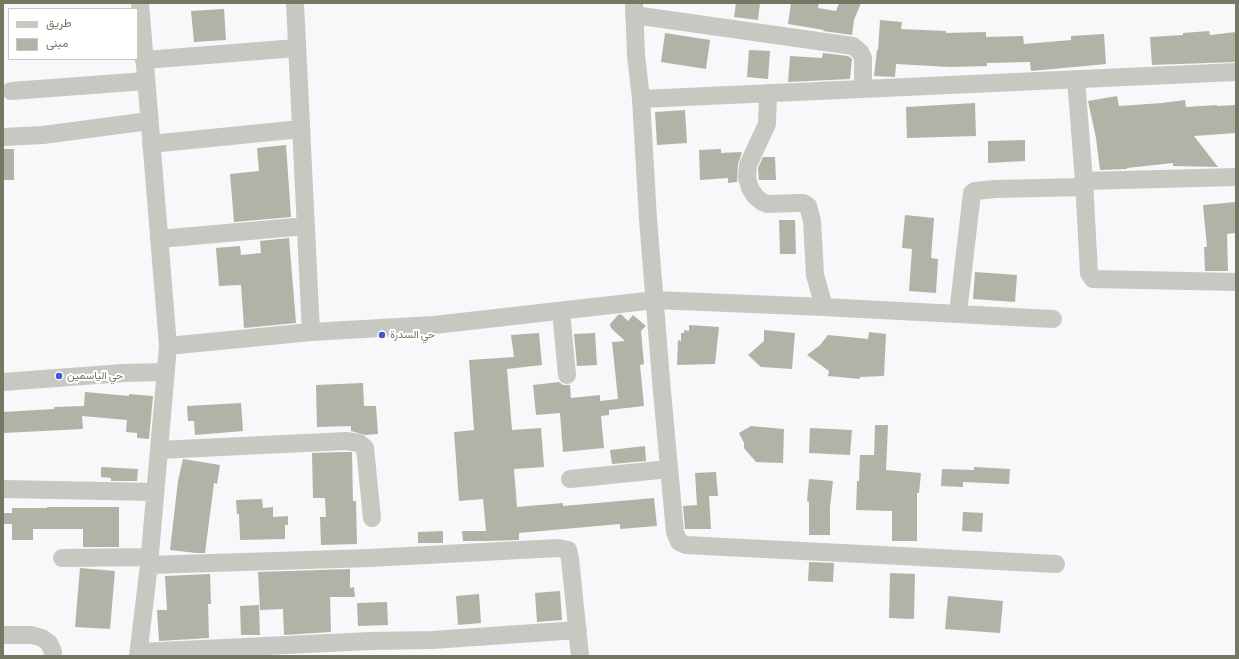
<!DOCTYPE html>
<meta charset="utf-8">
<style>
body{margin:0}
#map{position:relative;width:1239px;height:659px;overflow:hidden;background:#f8f7f9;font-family:"Alegreya Sans",Vazirmatn,sans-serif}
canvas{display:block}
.frame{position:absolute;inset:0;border:4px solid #777863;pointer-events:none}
.legend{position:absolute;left:8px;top:8px;width:130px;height:52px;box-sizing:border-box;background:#fff;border:1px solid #c9c9c1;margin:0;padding:5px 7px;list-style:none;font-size:12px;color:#777863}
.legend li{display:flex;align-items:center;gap:8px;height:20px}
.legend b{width:20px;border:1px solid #c9c9c1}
</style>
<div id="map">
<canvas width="1239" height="659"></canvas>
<div class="frame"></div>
<ul class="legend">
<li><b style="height:5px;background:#c7c8c1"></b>طريق</li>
<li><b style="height:11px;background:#b2b3a7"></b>مبنى</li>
</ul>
</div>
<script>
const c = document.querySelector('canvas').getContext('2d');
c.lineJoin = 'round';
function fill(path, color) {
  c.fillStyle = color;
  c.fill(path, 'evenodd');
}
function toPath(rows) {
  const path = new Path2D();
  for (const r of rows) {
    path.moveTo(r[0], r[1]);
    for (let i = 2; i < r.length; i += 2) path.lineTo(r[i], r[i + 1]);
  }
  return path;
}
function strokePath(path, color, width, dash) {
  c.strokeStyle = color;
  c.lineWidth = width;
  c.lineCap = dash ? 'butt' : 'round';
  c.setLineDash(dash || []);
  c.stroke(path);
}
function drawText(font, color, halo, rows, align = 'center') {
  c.font = font + ' "Alegreya Sans",Vazirmatn,sans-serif';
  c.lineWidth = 4;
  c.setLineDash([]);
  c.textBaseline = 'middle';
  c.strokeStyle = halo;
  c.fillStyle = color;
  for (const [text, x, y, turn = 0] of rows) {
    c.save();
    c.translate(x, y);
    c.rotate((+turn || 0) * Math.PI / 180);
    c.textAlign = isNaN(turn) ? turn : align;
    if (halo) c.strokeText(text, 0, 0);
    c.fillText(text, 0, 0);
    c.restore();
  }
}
const building = toPath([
 [736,3,760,3,758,20,734,17],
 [791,3,819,3,818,8,836,11,839,3,861,3,854,20,852,35,823,31,824,30,788,24],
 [224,9,226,40,194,42,191,11],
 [880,20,902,22,901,29,946,31,946,33,986,32,986,37,1023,36,1024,44,1071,40,1071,36,1104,34,1106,64,1031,71,1030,62,987,63,987,66,950,67,896,64,895,77,874,76,877,50,878,50],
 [1209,31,1210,35,1236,32,1236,62,1152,65,1150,37,1183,35,1183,33],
 [665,33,710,40,706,69,661,62],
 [749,50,770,51,768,79,747,77],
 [823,53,848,56,852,59,850,79,788,82,790,56,822,58],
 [1117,96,1119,106,1162,103,1185,100,1186,107,1217,105,1217,106,1236,105,1236,133,1194,136,1218,167,1173,166,1173,163,1127,168,1127,169,1100,170,1096,138,1088,101],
 [975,103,976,136,907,138,906,107],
 [685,110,687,143,657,145,655,112],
 [1025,140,1025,161,988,163,988,141],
 [286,145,291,217,234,222,230,174,259,171,257,148],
 [3,149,14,149,14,180,3,180],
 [721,149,721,153,742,152,738,164,737,182,728,183,728,178,700,180,699,150],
 [763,157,775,157,776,180,759,180,758,168],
 [1236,202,1236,233,1227,234,1228,271,1205,271,1204,247,1207,247,1203,205],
 [905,215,934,218,931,258,938,259,936,293,909,291,912,249,902,248],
 [779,220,795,220,796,254,780,254],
 [289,238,296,323,244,328,241,285,219,286,216,248,240,246,241,255,261,253,260,241],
 [975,272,1017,275,1015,302,973,299],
 [621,314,628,321,633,315,646,326,641,331,644,364,640,365,644,406,609,410,609,415,601,416,604,448,563,452,560,413,536,415,533,385,559,382,563,385,570,385,571,398,600,395,600,401,618,399,612,342,625,341,611,328,610,324,618,315],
 [689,325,719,327,715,364,677,365,678,340,681,341,681,333,684,333,684,330,689,331],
 [764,330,795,333,792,369,761,367,748,355,764,341],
 [869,332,886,334,884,376,860,377,860,379,828,376,829,371,807,355,820,345,828,335,868,339],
 [539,333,542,365,507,369,512,430,541,428,544,467,514,469,517,507,563,503,563,506,654,498,657,526,620,529,620,524,519,533,519,540,486,541,463,541,462,531,486,531,483,499,459,501,454,432,474,430,469,360,514,357,511,335],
 [595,333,597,365,577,366,574,334],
 [363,383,364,406,376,406,378,434,365,435,351,431,351,426,317,427,316,385],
 [85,392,129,396,129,394,153,396,149,439,137,438,137,433,126,432,127,420,82,416,83,429,3,433,3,412,54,409,54,407,84,406],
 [241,403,243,431,195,435,194,421,188,421,187,406],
 [875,425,888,425,886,470,921,473,919,493,917,493,917,541,892,541,892,511,856,510,857,481,859,481,860,455,874,455],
 [751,426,784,429,783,463,756,462,744,448,744,443,739,433],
 [810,428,852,430,850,455,809,453],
 [645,446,646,461,612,464,610,450],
 [342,452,352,452,353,501,356,501,357,544,321,545,320,517,326,517,325,498,313,498,312,453],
 [183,459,220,465,217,484,214,483,205,553,196,553,170,550,178,481],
 [101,467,138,469,137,481,111,481,111,478,101,477],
 [974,467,1010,469,1009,484,963,482,963,487,941,486,942,469,974,470],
 [716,472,718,496,709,496,711,529,685,529,683,506,697,505,695,473],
 [809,479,833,481,830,507,830,535,809,535,809,502,807,501],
 [262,499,263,508,273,507,273,517,288,516,288,525,285,525,285,539,240,540,239,514,237,514,236,500],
 [47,507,119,507,119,547,83,547,83,529,33,529,33,540,12,540,12,524,3,524,3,513,12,513,12,508,47,508],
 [963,512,983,513,982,532,962,531],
 [443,531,443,543,418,543,418,532],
 [809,562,834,563,833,582,808,581],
 [80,568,115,571,110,629,75,627],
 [350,569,350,588,354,587,355,597,330,597,331,632,284,635,283,609,260,610,258,572],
 [890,573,915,574,914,619,889,618],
 [210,574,211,604,208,604,209,638,159,641,157,610,167,610,165,576],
 [560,591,562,620,537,622,535,593],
 [479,594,481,623,458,625,456,596],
 [948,596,1003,601,1000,633,945,629],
 [387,602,388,625,358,626,357,603],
 [259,605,260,635,241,635,240,606]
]);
const minor = toPath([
 [295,3,311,332],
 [634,3,636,55,641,99,648,219,662,392,675,532,679,542,686,545,1056,564],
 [634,15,853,46,860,52,863,58,863,89],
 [144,60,297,48],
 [1076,79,1084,181,1089,273,1093,279,1236,282],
 [11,91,146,81],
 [768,93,767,124,748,165,747,178,750,188,755,196,762,202,767,204,799,203,803,203,808,206,812,221,815,275,824,307],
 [641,99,1236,72],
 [3,137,43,135,149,121],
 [151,144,301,129],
 [1084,181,1236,177],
 [159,239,306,226],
 [561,311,567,375],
 [958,313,972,193,975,191,995,189,1084,187],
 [168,346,311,332,434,325,655,300,824,307,1053,319],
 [3,382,123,373,166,372],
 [159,450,346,441,359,443,365,448,372,518],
 [570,479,669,469],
 [3,489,155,492],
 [62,558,150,557],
 [149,565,370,558,558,548,568,550,570,559,580,656],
 [3,635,32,635,42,638,49,643,53,652,53,656],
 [139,652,371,641,432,640,578,630],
 [138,656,149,565,168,346,140,3]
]);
const markers = [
 [382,335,4,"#4256cd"],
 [59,376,4,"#4256cd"]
];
const poiNames = [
 ["حي السدرة",390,335],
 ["حي الياسمين",67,376]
];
fill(building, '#b2b3a7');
strokePath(minor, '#c7c8c1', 18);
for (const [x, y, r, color] of markers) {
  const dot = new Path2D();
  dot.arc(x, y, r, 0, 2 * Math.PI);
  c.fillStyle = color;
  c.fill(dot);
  strokePath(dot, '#fff', 1.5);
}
drawText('11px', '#777863', '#fff', poiNames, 'left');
</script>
